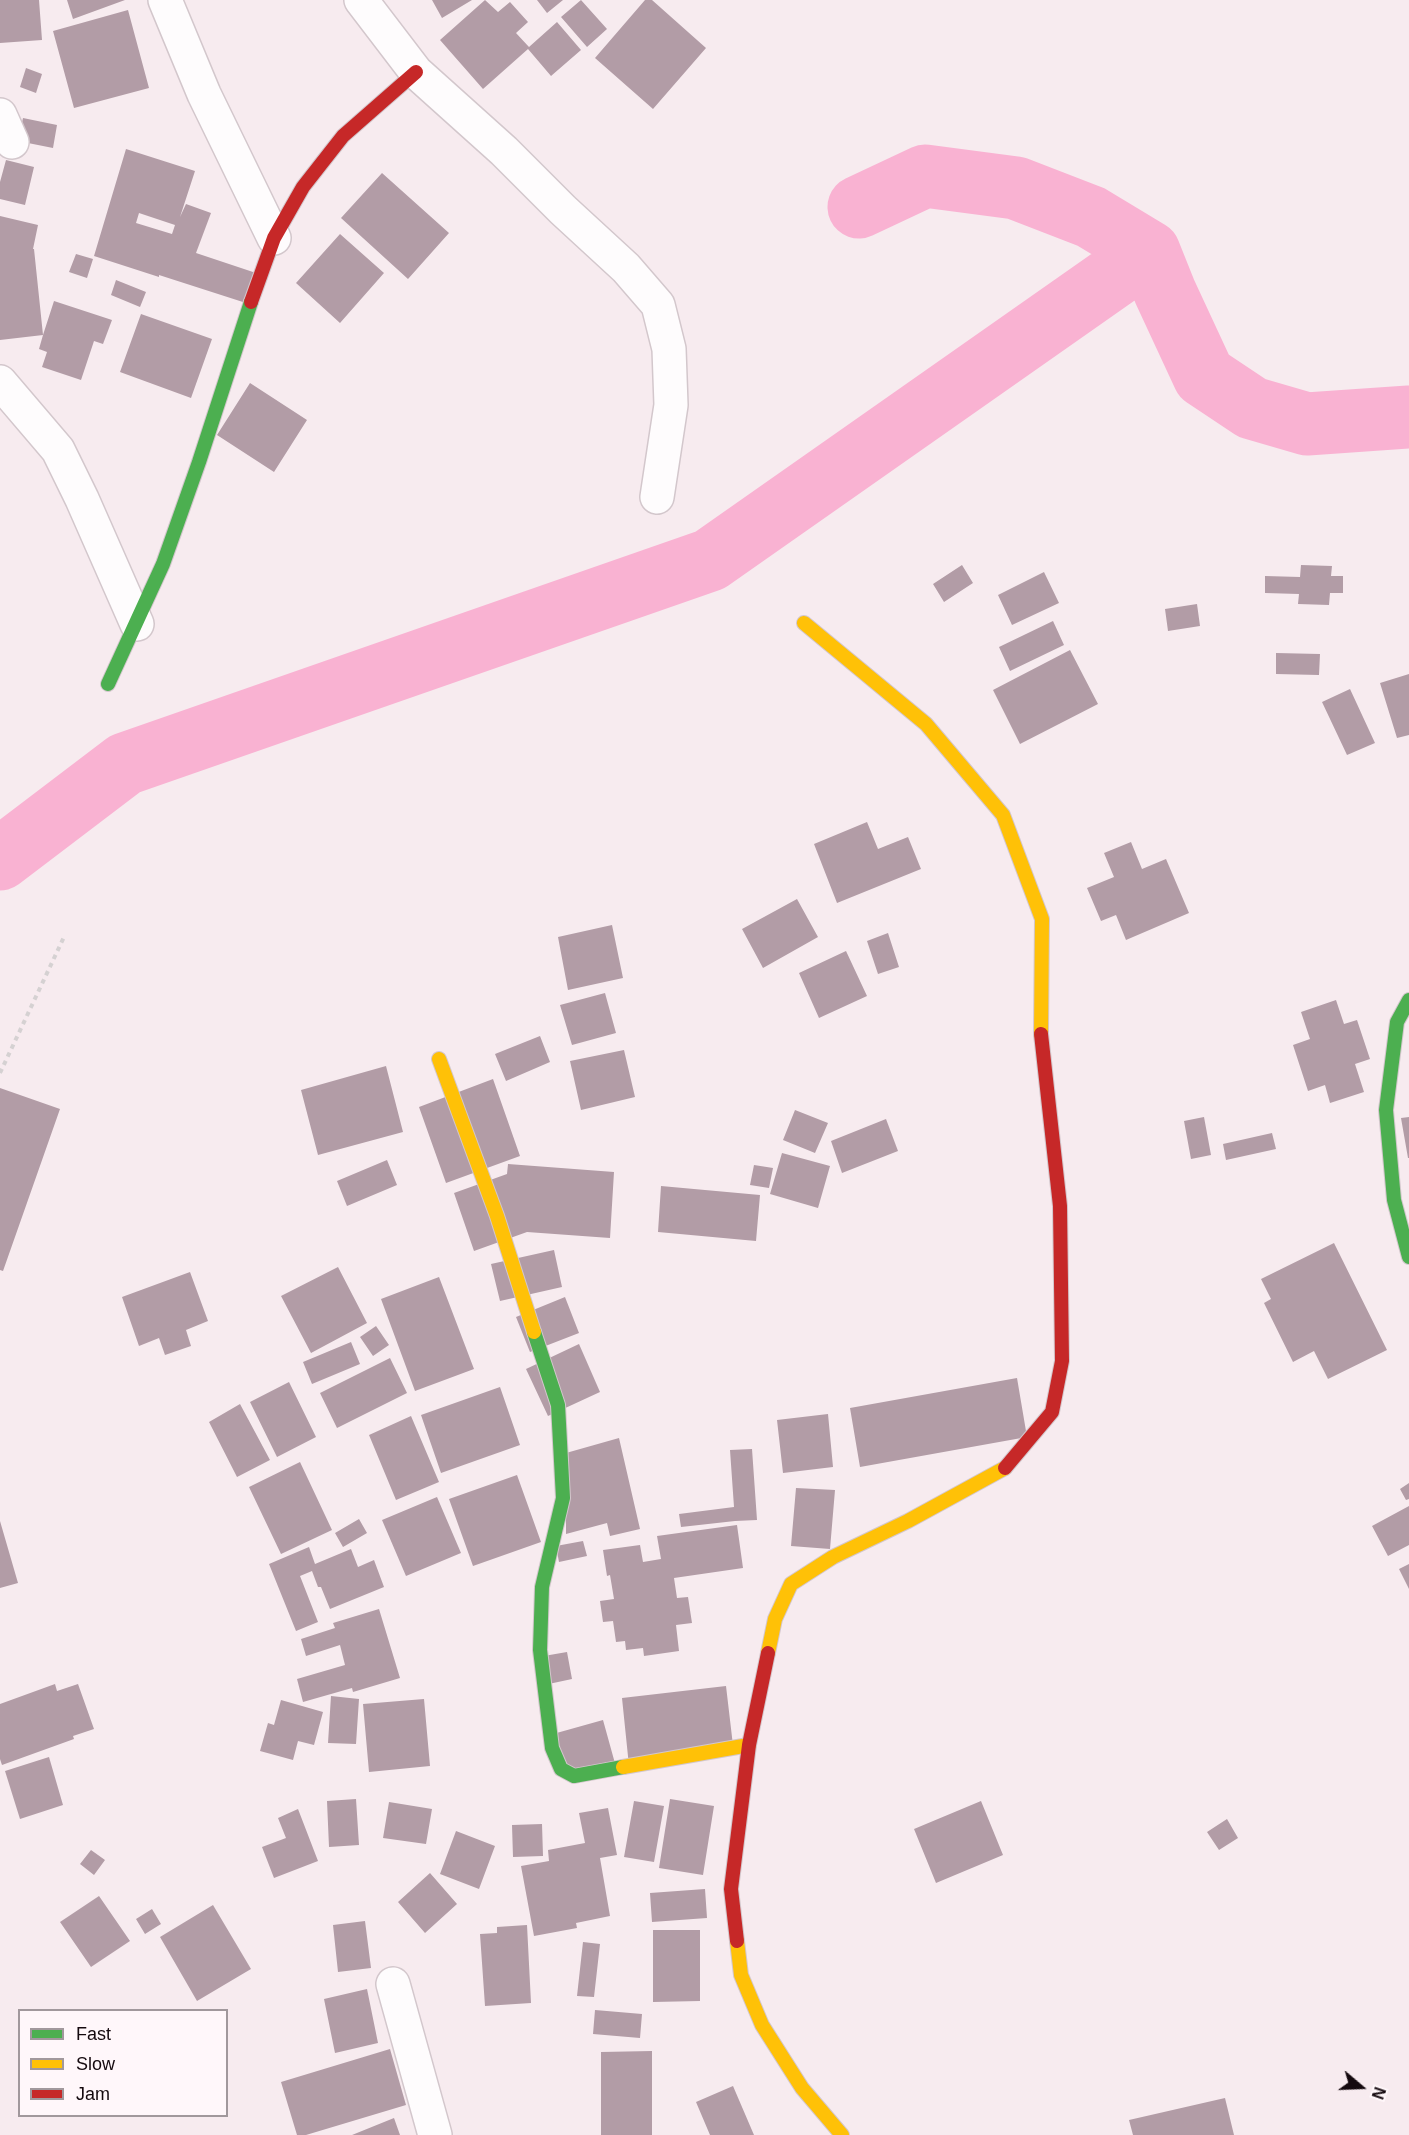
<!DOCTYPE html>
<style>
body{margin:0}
#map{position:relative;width:1409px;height:2135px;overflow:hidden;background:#f7ebef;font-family:Arial,sans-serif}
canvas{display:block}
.legend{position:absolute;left:18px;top:2009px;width:210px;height:108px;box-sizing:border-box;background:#fff7fa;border:2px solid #a1989c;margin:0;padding:8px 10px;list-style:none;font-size:18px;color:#14090e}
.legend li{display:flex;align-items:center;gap:12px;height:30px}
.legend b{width:30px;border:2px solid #a1989c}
.north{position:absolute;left:1331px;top:2057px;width:60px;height:60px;-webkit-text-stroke:4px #fff7fa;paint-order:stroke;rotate:109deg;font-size:16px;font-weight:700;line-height:24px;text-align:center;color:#14090e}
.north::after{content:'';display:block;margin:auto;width:21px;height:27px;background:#14090e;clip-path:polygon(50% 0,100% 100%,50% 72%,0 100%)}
</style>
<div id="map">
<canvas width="1409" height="2135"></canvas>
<ul class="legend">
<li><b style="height:8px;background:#4caf50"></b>Fast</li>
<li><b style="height:8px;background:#ffc107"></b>Slow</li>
<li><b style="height:8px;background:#c62828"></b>Jam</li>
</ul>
<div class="north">N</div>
</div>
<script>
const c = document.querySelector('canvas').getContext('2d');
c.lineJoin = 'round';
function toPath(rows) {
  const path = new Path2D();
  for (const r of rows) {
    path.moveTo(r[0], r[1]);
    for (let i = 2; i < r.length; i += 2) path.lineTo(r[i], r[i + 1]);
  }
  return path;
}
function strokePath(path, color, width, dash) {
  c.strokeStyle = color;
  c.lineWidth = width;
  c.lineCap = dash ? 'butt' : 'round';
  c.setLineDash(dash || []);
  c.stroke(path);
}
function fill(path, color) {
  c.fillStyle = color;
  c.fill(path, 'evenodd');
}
const river = toPath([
 [859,207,925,176,1016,188,1091,217,1149,252,1165,292,1204,376,1252,408,1307,424,1409,417],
 [0,859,125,764,710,560,1149,252]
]);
const building = toPath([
 [0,0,39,0,42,40,0,43],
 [67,0,125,0,73,19],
 [432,0,472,0,442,18],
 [485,0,498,12,510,2,528,22,516,33,529,47,557,22,581,50,551,76,528,49,483,89,440,40],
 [537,0,563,0,547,13],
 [581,0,607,29,587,47,561,17],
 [645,0,652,0,706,48,653,109,595,58],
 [128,10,149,88,74,108,53,31],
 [26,68,42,74,36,93,20,87],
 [23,118,57,125,53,148,18,141],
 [126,149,195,171,180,217,186,204,211,213,196,253,256,273,246,303,159,275,159,277,94,256],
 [139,213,175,225,172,234,136,223],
 [6,160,34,167,25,205,0,199,0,182],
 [382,173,449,233,408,279,341,218],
 [0,216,38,225,33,249,34,249,43,335,54,301,112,320,103,344,94,341,81,380,42,367,47,352,39,349,43,335,0,340],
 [340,234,384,273,340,323,296,283],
 [76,254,93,259,87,278,69,272],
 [116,280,146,292,140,307,111,295],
 [141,314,212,339,191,398,120,372],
 [250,383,307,420,274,472,217,435],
 [962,565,973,583,944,602,933,584],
 [1301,565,1332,566,1331,576,1343,576,1343,593,1330,593,1329,605,1298,604,1299,594,1265,593,1265,576,1300,577],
 [1044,572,1059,603,1012,625,998,595],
 [1197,604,1200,626,1168,631,1165,609],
 [1053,621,1064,645,1010,671,999,647],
 [1070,650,1098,704,1020,744,993,690],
 [1276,653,1320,654,1319,675,1276,674],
 [1409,674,1409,735,1397,738,1380,683],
 [1350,689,1375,743,1347,755,1322,702],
 [867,822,878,849,908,837,921,869,837,903,814,844],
 [1131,842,1142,869,1166,859,1189,913,1126,940,1116,915,1101,921,1087,888,1114,877,1104,853],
 [797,899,818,937,763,968,742,929],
 [612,925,623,978,568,990,558,937],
 [888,933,899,967,878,974,867,941],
 [846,951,867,996,819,1018,799,973],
 [605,993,616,1033,572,1045,560,1005],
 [1336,1000,1344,1024,1357,1020,1370,1059,1355,1064,1364,1092,1330,1103,1325,1085,1308,1091,1293,1045,1310,1039,1301,1012],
 [540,1036,550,1062,506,1081,495,1054],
 [624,1050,635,1097,581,1110,570,1061],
 [386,1066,403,1132,318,1155,301,1090],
 [493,1079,520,1156,446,1183,419,1107],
 [0,1088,60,1109,3,1271,0,1270],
 [795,1110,828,1123,815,1153,783,1140],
 [1204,1117,1211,1155,1191,1159,1184,1121],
 [1409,1117,1409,1158,1408,1158,1401,1118],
 [886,1119,898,1151,842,1173,831,1141],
 [1272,1133,1276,1149,1226,1160,1223,1144],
 [782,1153,830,1166,818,1208,770,1194],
 [387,1160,397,1185,347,1206,337,1181],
 [508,1164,614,1172,610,1238,527,1232,474,1251,454,1193,507,1174],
 [754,1165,773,1168,769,1188,750,1185],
 [661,1186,760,1195,756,1241,658,1232],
 [1334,1243,1387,1350,1328,1379,1314,1351,1293,1362,1264,1303,1271,1299,1261,1279],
 [554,1250,562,1287,500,1301,491,1264],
 [338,1267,367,1323,311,1353,281,1296],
 [190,1272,208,1321,186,1330,191,1346,165,1355,159,1338,139,1346,122,1297],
 [439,1277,474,1369,415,1391,381,1299],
 [565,1297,579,1333,530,1352,516,1317],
 [376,1326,389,1345,373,1356,360,1337],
 [351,1342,360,1364,312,1384,303,1362],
 [579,1344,600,1392,548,1416,526,1369],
 [390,1358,407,1393,337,1428,320,1393],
 [1017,1378,1027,1437,860,1467,850,1408],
 [289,1382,316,1437,277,1457,250,1402],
 [500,1387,520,1445,441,1473,421,1415],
 [240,1404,270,1460,237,1477,209,1422],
 [828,1414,833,1467,783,1473,777,1420],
 [411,1416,439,1482,396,1500,369,1435],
 [619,1438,640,1529,610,1536,607,1523,566,1534,566,1453],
 [752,1449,757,1520,735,1521,681,1527,679,1514,734,1507,730,1450],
 [300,1462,332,1530,281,1554,249,1487],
 [517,1475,541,1542,473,1566,449,1499],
 [1409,1483,1409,1499,1406,1500,1400,1489],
 [796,1488,835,1490,830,1549,791,1546],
 [437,1497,461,1553,406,1576,382,1520],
 [1409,1506,1409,1545,1388,1556,1372,1526],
 [359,1519,367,1533,343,1547,335,1533],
 [0,1521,18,1583,0,1588],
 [737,1525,743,1568,674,1578,677,1598,688,1597,692,1623,676,1625,679,1651,644,1656,643,1648,626,1650,625,1641,616,1642,613,1621,603,1622,600,1601,614,1599,610,1575,607,1576,603,1550,640,1545,643,1562,661,1559,657,1536],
 [583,1541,587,1556,559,1562,556,1546],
 [309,1547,315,1564,351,1549,358,1567,374,1560,384,1587,330,1609,321,1587,318,1587,312,1571,300,1576,318,1622,296,1631,269,1564],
 [1409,1564,1409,1589,1399,1569],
 [379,1609,400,1678,353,1692,352,1688,303,1702,297,1679,345,1665,340,1645,306,1656,301,1639,335,1628,333,1623],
 [567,1652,572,1679,544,1685,538,1657],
 [55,1684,57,1691,78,1684,94,1729,73,1736,74,1739,2,1765,0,1759,0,1704],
 [726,1686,734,1754,629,1766,622,1698],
 [331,1696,359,1699,356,1744,328,1743],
 [424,1699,430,1766,369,1772,363,1704],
 [281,1700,323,1712,314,1745,298,1741,293,1760,260,1751,268,1723,274,1725],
 [603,1720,616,1767,566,1780,553,1734],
 [49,1757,63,1805,20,1819,5,1771],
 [356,1799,359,1845,329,1847,327,1801],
 [670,1799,714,1806,703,1875,659,1868],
 [634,1801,664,1806,654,1862,624,1857],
 [981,1801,1003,1855,936,1883,914,1829],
 [389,1802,432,1809,426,1844,383,1838],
 [608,1808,617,1855,600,1858,610,1916,576,1923,577,1928,534,1936,521,1866,549,1861,548,1850,585,1843,579,1813],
 [298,1809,318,1861,274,1878,262,1847,286,1838,278,1818],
 [1227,1819,1238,1838,1219,1850,1207,1832],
 [542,1824,543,1856,513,1857,512,1825],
 [456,1831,495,1846,479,1889,440,1874],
 [91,1850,105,1860,94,1875,80,1864],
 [430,1873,457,1904,425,1933,398,1902],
 [705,1889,707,1918,652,1922,650,1893],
 [99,1896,130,1941,91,1967,60,1922],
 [213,1905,251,1969,197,2001,160,1937],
 [152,1909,161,1924,145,1934,136,1919],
 [365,1921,371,1968,338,1972,333,1925],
 [527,1925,531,2003,485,2006,480,1934,497,1933,497,1927],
 [653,1930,700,1930,700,2001,653,2002],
 [583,1942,600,1944,594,1997,577,1996],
 [367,1989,378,2043,335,2053,324,1999],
 [595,2010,642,2014,640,2038,593,2034],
 [390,2049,406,2105,306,2135,297,2135,281,2082],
 [652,2051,652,2135,601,2135,601,2052],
 [733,2086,754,2135,710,2135,696,2102],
 [1225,2098,1234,2135,1133,2135,1129,2120],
 [394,2118,400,2135,352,2135]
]);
const path = toPath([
 [0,1073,64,937]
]);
const street = toPath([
 [165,0,204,94,274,238],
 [361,0,416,72,504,151,563,210,626,268,658,305,669,349,671,405,657,497],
 [0,115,12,142],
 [0,382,58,450,82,499,137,624],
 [393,1984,435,2135]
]);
const fast = toPath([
 [108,684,163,564,199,462,251,302],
 [1409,1000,1397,1022,1386,1110,1394,1200,1409,1257],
 [534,1332,558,1405,563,1498,542,1587,540,1650,552,1748,561,1769,574,1776,623,1767]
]);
const slow = toPath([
 [804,623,926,724,1003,815,1042,919,1041,1034],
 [439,1059,497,1216,534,1332],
 [768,1653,775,1619,791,1584,833,1557,908,1521,1005,1468],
 [623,1767,749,1745],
 [737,1941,741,1975,762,2025,802,2088,842,2135]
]);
const jam = toPath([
 [251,302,274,238,303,187,343,136,416,72],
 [1005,1468,1052,1412,1062,1361,1060,1206,1041,1034],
 [737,1941,731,1889,749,1745,768,1653]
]);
strokePath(river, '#f9b2d2', 63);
fill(building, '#b29ca6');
strokePath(street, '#d3c7cc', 36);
strokePath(fast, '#d3c7cc', 16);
strokePath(slow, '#d3c7cc', 16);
strokePath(jam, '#d3c7cc', 16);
strokePath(path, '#d5d1d2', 4, [4.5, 4.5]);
strokePath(street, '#fefcfd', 33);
strokePath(fast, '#4caf50', 14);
strokePath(slow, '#ffc107', 14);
strokePath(jam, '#c62828', 14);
</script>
